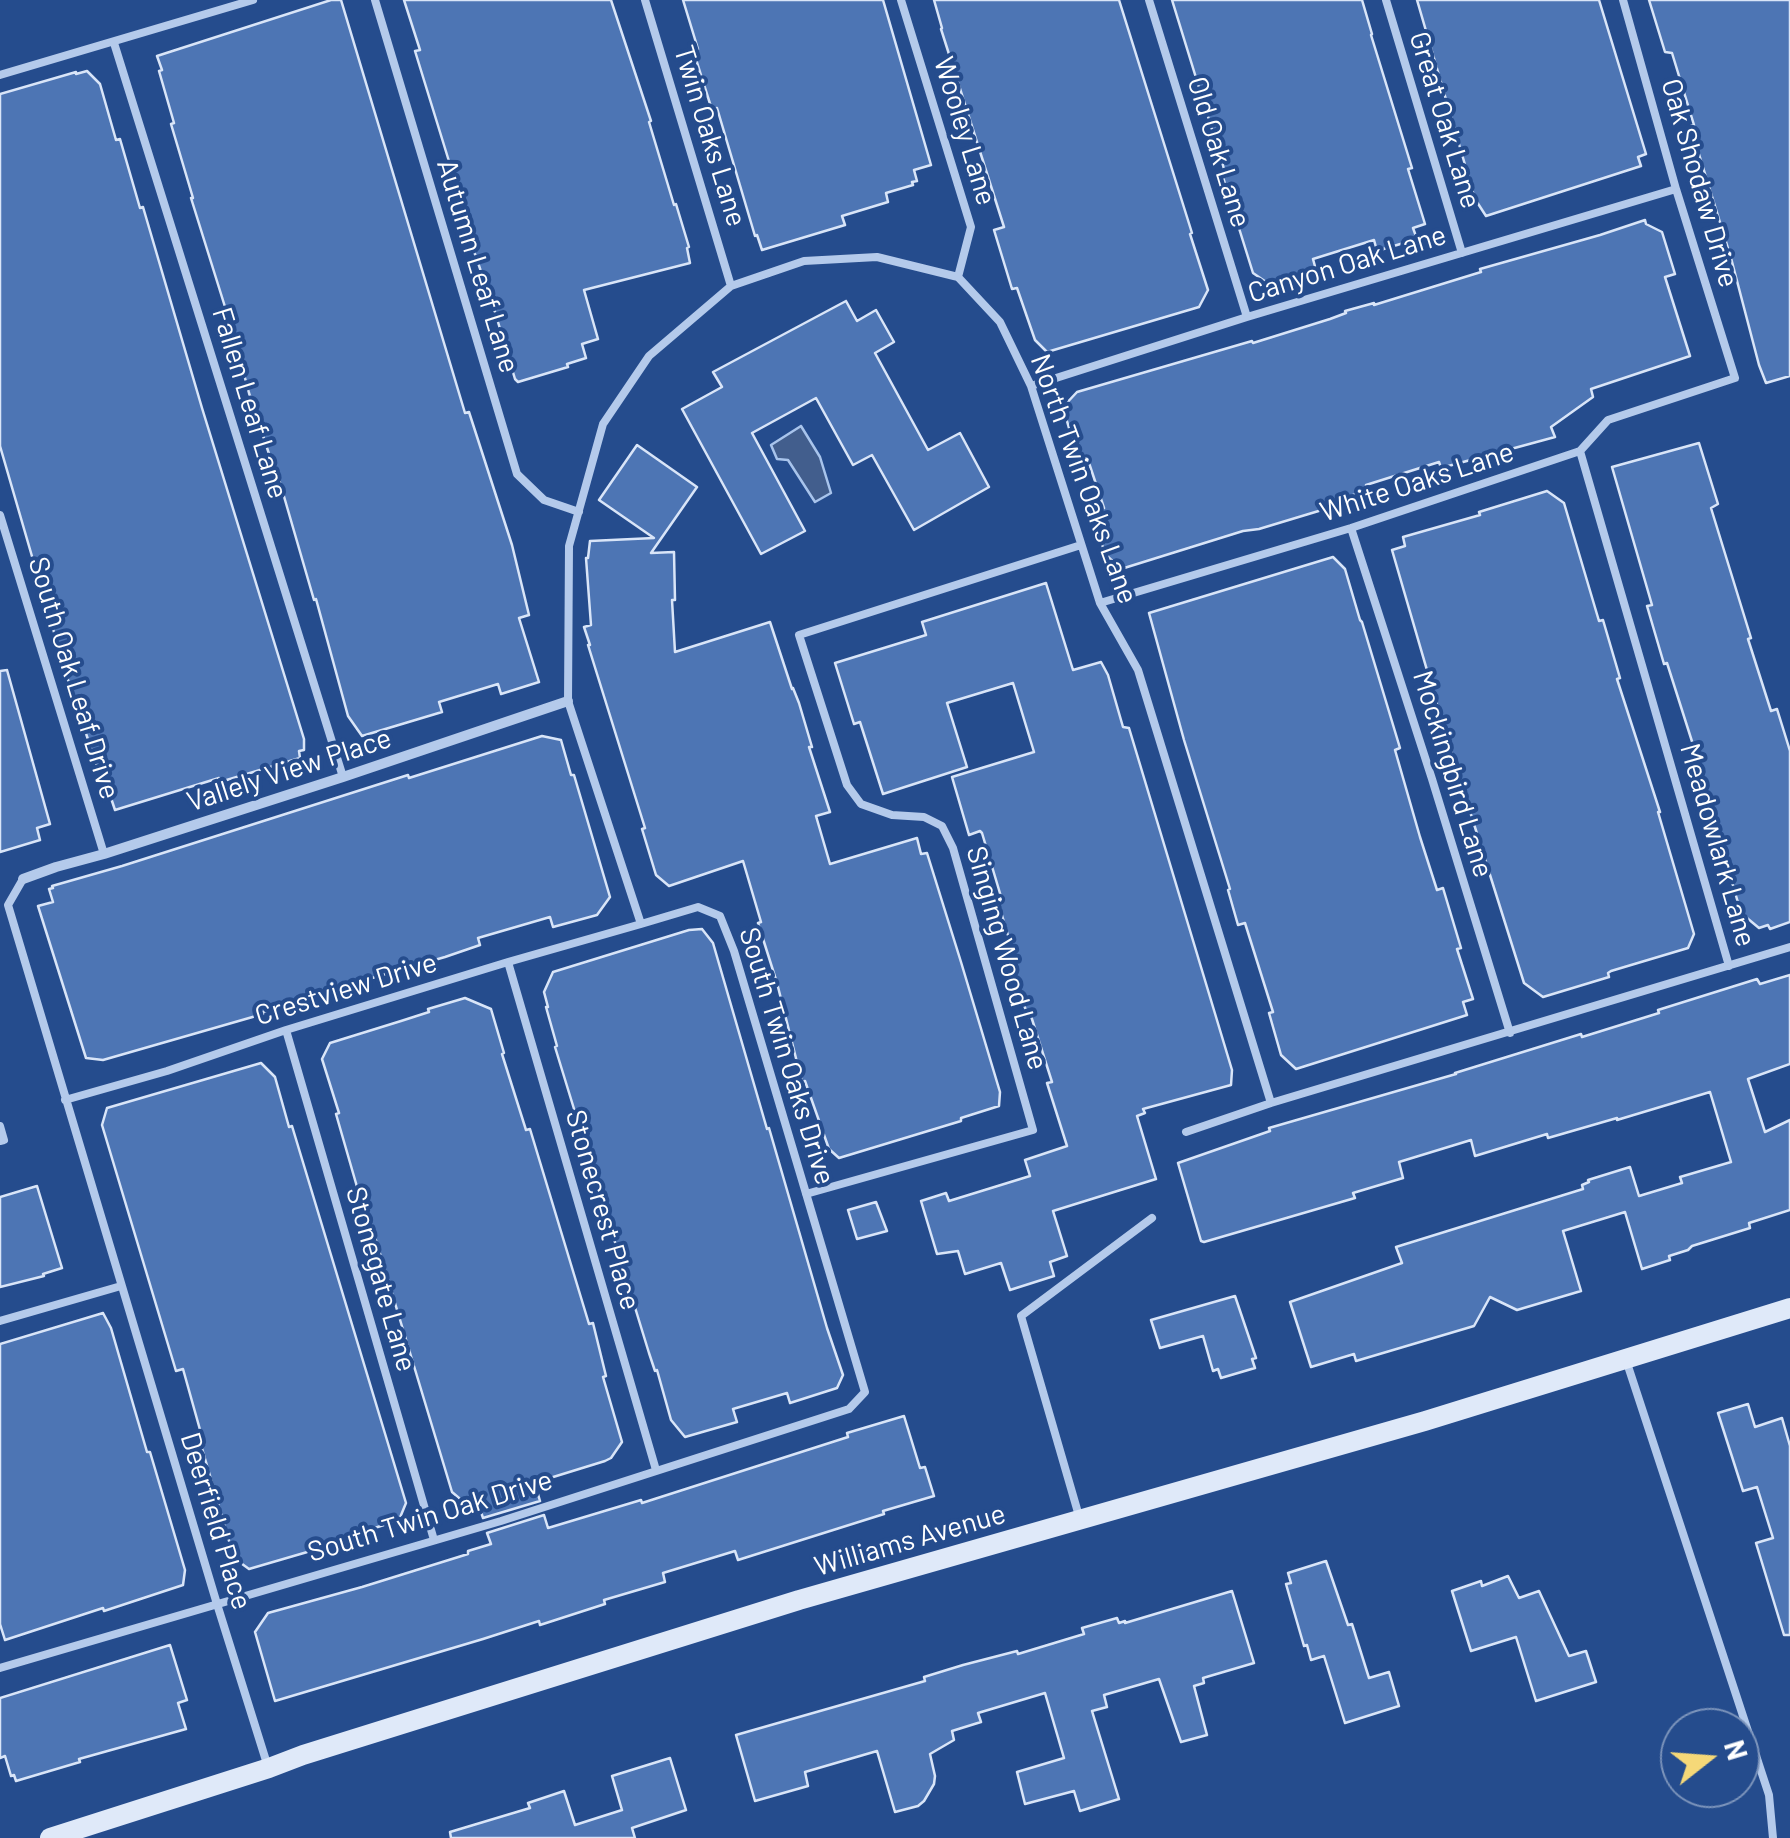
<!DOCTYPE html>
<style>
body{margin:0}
#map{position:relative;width:1790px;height:1838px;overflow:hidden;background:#254c8d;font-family:Barlow,sans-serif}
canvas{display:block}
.north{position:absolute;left:1660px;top:1708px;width:100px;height:100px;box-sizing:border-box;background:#254c8d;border:2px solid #7c94bb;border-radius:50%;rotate:73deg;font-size:28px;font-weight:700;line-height:40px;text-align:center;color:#fff}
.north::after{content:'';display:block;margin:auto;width:35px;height:45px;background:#f5d878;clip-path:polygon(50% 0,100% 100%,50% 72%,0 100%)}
</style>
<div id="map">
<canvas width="1790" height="1838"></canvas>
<div class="north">N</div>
</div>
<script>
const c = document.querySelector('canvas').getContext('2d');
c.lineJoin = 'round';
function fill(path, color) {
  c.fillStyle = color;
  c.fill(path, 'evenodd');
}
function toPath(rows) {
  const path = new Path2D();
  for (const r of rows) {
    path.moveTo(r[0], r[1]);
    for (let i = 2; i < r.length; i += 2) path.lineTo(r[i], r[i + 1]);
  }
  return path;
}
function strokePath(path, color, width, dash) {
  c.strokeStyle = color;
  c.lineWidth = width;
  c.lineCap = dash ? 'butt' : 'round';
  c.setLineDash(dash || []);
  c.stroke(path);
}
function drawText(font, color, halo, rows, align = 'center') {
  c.font = font + ' Barlow,sans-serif';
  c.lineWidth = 8;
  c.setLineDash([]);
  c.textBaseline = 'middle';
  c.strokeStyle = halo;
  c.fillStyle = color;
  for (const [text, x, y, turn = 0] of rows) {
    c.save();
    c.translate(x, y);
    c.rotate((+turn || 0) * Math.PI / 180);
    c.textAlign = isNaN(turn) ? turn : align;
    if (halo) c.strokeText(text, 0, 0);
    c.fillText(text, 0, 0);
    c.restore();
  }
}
const water = toPath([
 [801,426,820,457,831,493,815,502,788,460,777,459,771,445,801,426]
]);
const building = toPath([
 [331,0,341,0,465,413,469,412,512,545,529,615,519,618,539,682,501,694,498,684,439,702,442,712,362,736,348,716,316,599,314,600,274,462,272,463,249,393,231,326,191,198,193,198,171,124,174,123,159,71,162,70,157,56,331,0],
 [404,0,611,0,651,121,649,122,674,205,676,204,689,247,687,248,690,263,584,290,598,339,582,344,586,358,567,364,568,367,518,382,515,379,495,312,467,231,465,232,457,203,459,199,456,184,415,51,420,50,404,0],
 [683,0,883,0,931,165,914,170,917,181,912,182,913,185,886,193,888,202,842,216,845,225,762,250,757,235,755,236,717,108,712,110,693,50,698,49,683,0],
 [934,0,1119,0,1192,233,1190,234,1208,290,1199,307,1047,352,1035,340,1017,288,1012,289,994,230,1004,227,941,29,942,28,934,0],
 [1172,0,1362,0,1372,34,1371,35,1412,168,1408,169,1425,224,1413,228,1417,239,1377,251,1374,240,1313,259,1316,270,1269,284,1253,273,1223,177,1226,176,1222,162,1172,0],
 [1417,0,1599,0,1646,154,1638,157,1641,166,1486,216,1475,199,1417,0],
 [1649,0,1790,0,1790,376,1766,383,1759,365,1731,258,1694,138,1691,126,1694,125,1672,53,1665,52,1649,0],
 [87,71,100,84,116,140,120,139,140,208,143,207,202,408,304,739,304,750,299,751,300,758,220,782,219,778,115,810,110,795,107,796,67,677,0,446,0,94,76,72,76,74,87,71],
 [1645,220,1646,224,1662,232,1675,274,1665,277,1690,356,1591,389,1593,397,1551,427,1555,437,1441,468,1439,462,1366,485,1367,491,1353,495,1355,500,1259,529,1243,531,1121,569,1105,554,1092,512,1104,508,1087,457,1078,460,1063,407,1077,392,1252,341,1253,343,1330,319,1346,313,1345,311,1374,303,1374,305,1481,272,1480,269,1600,235,1645,220],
 [846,301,857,321,876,310,894,342,875,353,928,450,960,433,989,487,914,530,872,455,853,465,816,398,752,433,805,531,761,554,682,409,722,387,713,372,846,301],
 [1699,443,1718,504,1711,508,1751,638,1748,639,1771,711,1777,709,1790,751,1790,922,1770,929,1768,925,1759,928,1741,913,1714,820,1715,819,1694,755,1696,754,1667,663,1664,664,1647,606,1652,605,1612,467,1699,443],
 [637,445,697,487,651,553,674,552,675,600,672,600,675,652,770,622,792,689,793,688,799,703,812,747,809,747,830,812,816,816,830,864,917,838,921,854,927,853,961,962,1000,1092,999,1106,961,1118,961,1121,839,1158,829,1149,805,1081,802,1082,777,983,758,923,761,922,743,861,669,886,656,875,642,829,645,828,588,645,590,645,584,627,591,625,586,558,588,558,590,541,654,538,599,500,637,445],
 [1547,491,1564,503,1599,621,1603,620,1620,678,1617,679,1660,812,1658,812,1694,934,1688,948,1611,971,1608,973,1609,977,1543,997,1524,983,1445,732,1392,550,1405,546,1403,537,1480,515,1479,512,1547,491],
 [1333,557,1345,569,1360,620,1362,622,1400,748,1395,750,1420,837,1437,890,1443,888,1461,948,1457,949,1473,999,1463,1002,1467,1015,1296,1069,1281,1055,1269,1013,1273,1012,1245,923,1238,925,1228,890,1230,889,1184,740,1149,613,1333,557],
 [1046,583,1073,670,1101,662,1108,675,1123,727,1129,728,1232,1070,1231,1085,1143,1109,1145,1113,1137,1116,1156,1179,1053,1211,1067,1256,1050,1262,1054,1276,1010,1290,1001,1263,965,1274,958,1251,937,1254,921,1201,946,1193,949,1201,1030,1176,1025,1160,1067,1146,1047,1083,1052,1082,1031,1016,1028,1017,1011,964,1016,962,998,902,1002,900,982,833,980,831,969,835,952,777,1034,752,1013,683,947,703,967,767,883,794,860,722,854,724,835,663,926,635,922,622,1046,583],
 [7,670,50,824,37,828,40,840,0,852,0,671,7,670],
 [542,736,561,740,571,775,574,775,610,897,597,915,553,927,550,917,478,938,480,945,445,957,327,991,263,1012,263,1014,103,1060,86,1058,38,906,53,902,49,889,53,888,52,886,122,866,408,775,409,778,542,736],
 [702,929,713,943,767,1129,769,1128,827,1328,843,1375,837,1388,790,1403,787,1393,733,1409,737,1422,685,1437,671,1420,657,1370,655,1371,649,1353,555,1047,557,1046,546,1007,548,1007,544,992,553,972,689,930,702,929],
 [1790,975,1790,1064,1748,1079,1765,1132,1790,1120,1790,1210,1749,1223,1750,1228,1692,1246,1688,1250,1669,1256,1670,1260,1642,1269,1625,1212,1563,1231,1581,1291,1517,1310,1490,1297,1474,1326,1356,1361,1354,1354,1311,1367,1290,1302,1402,1263,1396,1247,1583,1189,1582,1185,1589,1182,1588,1180,1630,1167,1639,1196,1682,1183,1680,1177,1731,1162,1710,1092,1617,1120,1617,1118,1548,1138,1547,1134,1475,1156,1471,1140,1399,1162,1403,1178,1353,1193,1355,1198,1204,1242,1201,1241,1178,1163,1270,1131,1269,1128,1456,1074,1455,1073,1581,1034,1582,1037,1659,1013,1658,1010,1757,979,1760,984,1790,975],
 [465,998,491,1009,504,1053,502,1054,526,1130,530,1129,589,1324,593,1323,606,1376,603,1377,622,1442,611,1458,605,1461,537,1482,535,1484,540,1501,483,1518,477,1500,466,1504,452,1492,369,1217,366,1218,336,1114,339,1113,322,1059,330,1043,401,1021,429,1012,428,1009,465,998],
 [261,1063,275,1077,289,1127,292,1126,406,1503,399,1520,320,1546,321,1548,249,1569,234,1558,201,1445,204,1444,183,1369,176,1371,102,1125,107,1108,261,1063],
 [37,1186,62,1268,43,1274,44,1276,0,1287,0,1197,37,1186],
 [876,1202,887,1231,857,1239,848,1210,876,1202],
 [1235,1296,1256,1358,1252,1359,1255,1368,1221,1378,1218,1369,1213,1371,1203,1336,1160,1348,1151,1320,1235,1296],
 [103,1313,111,1328,147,1452,150,1452,185,1570,183,1585,104,1611,103,1608,5,1640,0,1624,0,1344,103,1313],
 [1748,1404,1755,1427,1782,1418,1790,1446,1790,1635,1784,1635,1756,1543,1773,1538,1757,1487,1743,1491,1718,1413,1748,1404],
 [904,1416,920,1468,925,1467,934,1496,883,1511,884,1514,738,1560,735,1551,663,1573,665,1582,604,1600,605,1604,540,1625,539,1621,483,1639,275,1701,255,1632,268,1613,362,1587,468,1554,468,1551,491,1544,487,1533,544,1515,548,1528,641,1500,642,1503,848,1437,847,1433,904,1416],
 [1326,1561,1348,1625,1352,1624,1369,1678,1389,1672,1399,1706,1345,1723,1324,1656,1311,1660,1307,1645,1304,1646,1286,1584,1291,1583,1288,1573,1326,1561],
 [1508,1576,1519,1598,1539,1591,1569,1656,1586,1651,1596,1682,1536,1701,1516,1637,1471,1651,1452,1591,1481,1581,1482,1586,1508,1576],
 [1232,1591,1254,1663,1203,1678,1204,1683,1194,1686,1207,1735,1181,1742,1159,1679,1104,1695,1107,1707,1092,1711,1119,1799,1080,1811,1074,1791,1025,1804,1017,1772,1064,1758,1045,1693,978,1713,981,1722,952,1731,954,1740,930,1754,935,1776,934,1784,924,1801,918,1806,895,1812,877,1751,805,1772,808,1786,755,1801,736,1735,925,1681,924,1677,963,1665,1017,1651,1018,1654,1084,1634,1082,1628,1117,1618,1119,1623,1125,1621,1125,1623,1232,1591],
 [170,1645,187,1700,178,1703,186,1729,79,1759,80,1762,16,1781,14,1775,11,1776,5,1756,0,1758,0,1698,170,1645],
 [670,1758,686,1810,632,1828,635,1838,451,1838,450,1832,530,1808,528,1803,564,1791,575,1825,622,1810,612,1776,670,1758]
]);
const lane = toPath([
 [375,0,517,474,544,500,579,512],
 [645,0,731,286],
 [901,0,971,227,958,277],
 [1149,0,1247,317],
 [1386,0,1462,253],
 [114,43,343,777],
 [0,75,253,0],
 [1031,386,1247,317,1676,189],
 [1580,451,1729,966],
 [0,515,104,854],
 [1351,528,1432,779,1510,1033],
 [1100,603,1351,528,1580,451,1608,420,1735,378,1676,189,1623,0],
 [23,879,8,905,217,1604,268,1767],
 [508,962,656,1470],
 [286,1030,434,1540],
 [65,1100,167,1071,286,1030,508,962,641,924],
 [0,1126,4,1140,0,1141],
 [1186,1132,1271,1103,1790,947],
 [806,1194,1033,1130,953,848,942,826,924,817,892,815,861,804,847,785,799,635,1081,545],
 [0,1321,121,1286],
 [1627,1363,1769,1795,1773,1838],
 [1079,1516,1021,1316,1152,1218],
 [0,1668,501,1521,849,1409,865,1392,734,951,720,916,698,907,641,924,568,701,569,546,603,424,649,356,731,286,804,261,877,257,958,277,1000,322,1031,386,1100,603,1138,670,1271,1103]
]);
const street = toPath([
 [23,879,56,867,104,854,343,777,568,701]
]);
const secondary = toPath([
 [50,1838,269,1768,303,1755,799,1600,1425,1421,1790,1308]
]);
const streetNames = [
 ["Great Oak Lane",1445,120,73],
 ["Wooley Lane",965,131,73],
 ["Twin Oaks Lane",710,136,73],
 ["Old Oak Lane",1219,152,73],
 ["Oak Shodaw Drive",1700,183,74],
 ["Canyon Oak Lane",1347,264,-17],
 ["Autumn Leaf Lane",478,266,73],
 ["Fallen Leaf Lane",250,403,73],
 ["North Twin Oaks Lane",1084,479,70],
 ["White Oaks Lane",1417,482,-18],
 ["South Oak Leaf Drive",74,678,73],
 ["Vallely View Place",289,770,-18],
 ["Mockingbird Lane",1453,774,73],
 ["Meadowlark Lane",1718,845,74],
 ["Singing Wood Lane",1007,958,74],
 ["Crestview Drive",346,989,-17],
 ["South Twin Oaks Drive",787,1056,73],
 ["Stonecrest Place",603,1210,74],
 ["Stonegate Lane",381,1279,74],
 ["South Twin Oak Drive",430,1516,-17],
 ["Deerfield Place",216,1521,73],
 ["Williams Avenue",910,1540,-16]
];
fill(water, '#425e8d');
strokePath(water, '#a8c4ec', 2.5);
fill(building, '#4d75b4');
strokePath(building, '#d9e5f8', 2.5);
strokePath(lane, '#b4caeb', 8);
strokePath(street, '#b4caeb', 10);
strokePath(secondary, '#dfe9f9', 20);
drawText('28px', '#fff', '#254c8d', streetNames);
</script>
